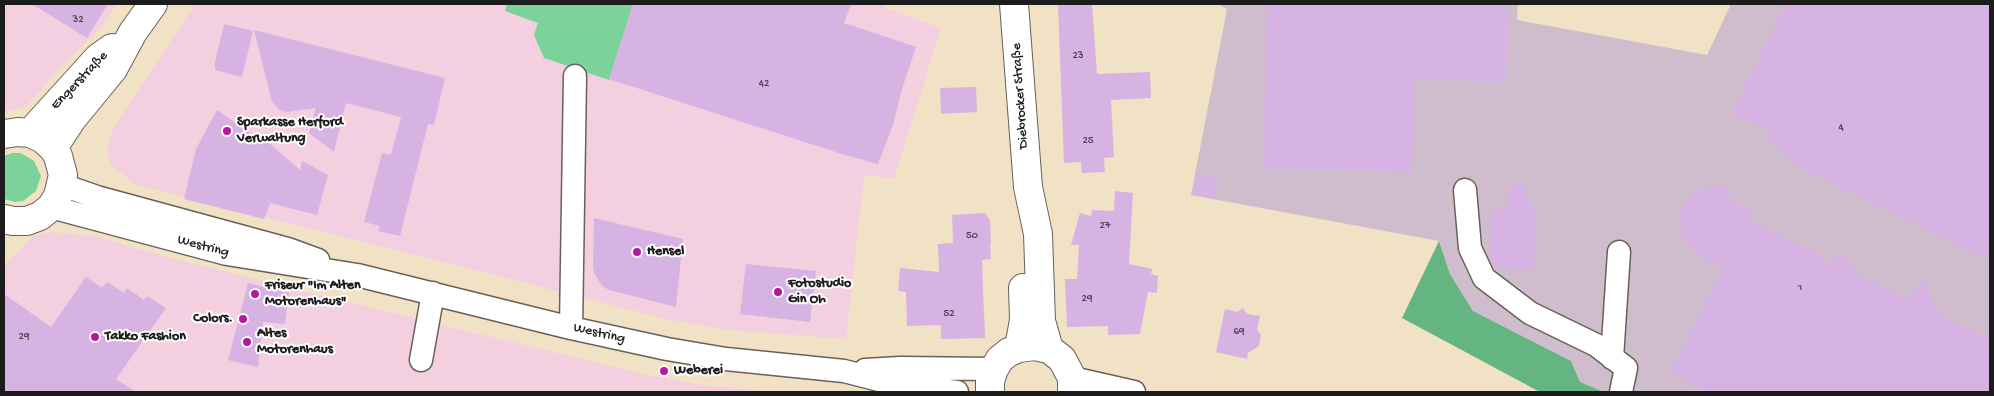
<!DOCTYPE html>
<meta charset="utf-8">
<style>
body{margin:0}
#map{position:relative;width:1994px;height:396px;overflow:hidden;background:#f1e2c6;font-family:"Gochi Hand",sans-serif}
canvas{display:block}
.frame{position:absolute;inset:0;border:5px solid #1c1c1c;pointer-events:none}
</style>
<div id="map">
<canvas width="1994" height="396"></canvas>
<div class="frame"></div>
</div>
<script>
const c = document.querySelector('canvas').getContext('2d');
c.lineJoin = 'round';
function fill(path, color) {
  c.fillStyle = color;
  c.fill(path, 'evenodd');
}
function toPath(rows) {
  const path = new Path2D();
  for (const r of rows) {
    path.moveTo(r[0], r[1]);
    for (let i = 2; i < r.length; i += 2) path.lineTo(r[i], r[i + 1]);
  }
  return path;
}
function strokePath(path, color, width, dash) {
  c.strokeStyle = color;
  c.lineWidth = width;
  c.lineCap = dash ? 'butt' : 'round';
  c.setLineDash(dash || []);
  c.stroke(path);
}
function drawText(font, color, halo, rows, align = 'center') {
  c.font = font + ' "Gochi Hand",sans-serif';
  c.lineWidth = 4;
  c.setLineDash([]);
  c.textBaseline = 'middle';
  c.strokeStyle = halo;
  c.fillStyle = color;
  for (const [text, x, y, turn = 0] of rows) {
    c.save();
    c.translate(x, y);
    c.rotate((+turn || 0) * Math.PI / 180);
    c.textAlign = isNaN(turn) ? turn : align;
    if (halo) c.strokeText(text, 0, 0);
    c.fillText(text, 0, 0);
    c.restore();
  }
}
const built = toPath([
 [4,4,117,4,105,23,92,37,62,65,27,106,4,112],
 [195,4,886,4,886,8,941,28,894,179,864,175,846,339,729,330,671,320,134,184,110,164,107,147,112,130],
 [50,232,93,236,178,260,638,373,702,385,771,392,4,392,4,265,20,250,32,236]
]);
const industrial = toPath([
 [1218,4,1518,4,1517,20,1707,55,1731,4,1990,4,1990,392,1604,392,1580,382,1571,361,1473,311,1450,274,1439,241,1191,195,1227,9]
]);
const green = toPath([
 [507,4,633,4,609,80,544,58,534,35,538,23,505,11],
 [12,153,21,153,34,161,41,176,36,191,23,201,15,202,4,199,4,156]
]);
const forest = toPath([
 [1439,241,1450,274,1473,311,1571,361,1580,382,1604,392,1540,392,1402,318]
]);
const building = toPath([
 [32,4,108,4,87,38],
 [633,4,851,4,844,23,916,47,902,89,893,125,878,164,842,154,609,79],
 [1058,4,1092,4,1097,74,1150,72,1151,98,1111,100,1114,157,1104,158,1105,172,1082,173,1081,162,1064,163],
 [1267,4,1508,4,1506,82,1414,79,1412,172,1263,168],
 [1785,4,1990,4,1990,248,1985,259,1784,160,1789,153,1766,142,1771,132,1731,113],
 [224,24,253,31,242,77,215,70,215,62],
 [254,30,445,78,434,125,428,124,400,236,378,231,380,226,364,222,382,153,391,155,401,117,346,103,334,152,309,133,316,108,286,112,280,110,272,102],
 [976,87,977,112,941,114,940,88],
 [217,110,259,139,261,136,300,170,302,161,328,175,317,215,270,203,264,219,184,199,196,149],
 [1198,174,1218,178,1215,198,1194,195],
 [1523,180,1525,193,1535,213,1534,269,1494,268,1490,259,1491,209,1510,210,1506,191],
 [1716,186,1733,188,1727,198,1752,211,1748,219,1784,237,1785,239,1787,238,1821,255,1829,267,1839,248,1859,276,1910,300,1922,276,1938,314,1990,339,1990,385,1987,392,1709,392,1671,373,1723,268,1697,254,1688,245,1681,233,1679,219,1680,212,1686,200,1696,191],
 [1115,191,1133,193,1129,264,1152,269,1151,274,1158,276,1157,293,1148,292,1140,334,1108,335,1108,326,1067,327,1065,279,1077,279,1079,245,1071,245,1080,213,1091,216,1092,210,1114,211],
 [985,213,990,220,991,245,990,245,991,259,982,260,985,338,941,339,941,325,907,326,906,292,898,291,900,268,939,272,938,244,953,243,952,215],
 [594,218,683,239,676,307,609,290,602,286,594,273,593,265],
 [746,264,816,271,810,322,740,314],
 [86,277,102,288,107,282,124,293,127,288,144,300,147,296,166,308,116,379,136,392,4,392,4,294,51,327],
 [248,283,289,293,285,324,263,322,258,367,228,360],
 [1243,308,1247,314,1260,316,1257,330,1261,335,1259,346,1248,353,1247,359,1216,352,1225,309,1237,312]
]);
const minor = toPath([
 [62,185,97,197,288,249,318,260],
 [1465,190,1470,248,1484,278,1530,313,1596,345,1626,368,1621,392],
 [51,207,227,254,357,275,571,328,667,349,726,359,844,371,891,383,957,392],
 [571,328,575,76],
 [1612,358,1619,252],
 [421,360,433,293],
 [865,370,900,368,994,369],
 [1072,378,1134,392]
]);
const major = toPath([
 [1014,4,1028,187,1038,234,1041,321,1049,349],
 [30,133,98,58,112,48],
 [4,134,18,132,30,133,43,139,53,148,58,156,63,175,58,196,51,207,40,216,27,221,13,221,4,219],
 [53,148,72,119,113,69,133,32,153,4],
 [1019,348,1024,320,1023,288],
 [990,392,990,381,994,369,1000,359,1009,352,1019,348,1034,346,1049,349,1062,359,1072,378,1072,392]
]);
const markers = [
 [227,131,5,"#b5179e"],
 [637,252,5,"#b5179e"],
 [778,292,5,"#b5179e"],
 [255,294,5,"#b5179e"],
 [243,319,5,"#b5179e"],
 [95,337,5,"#b5179e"],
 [247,342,5,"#b5179e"],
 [664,371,5,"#b5179e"]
];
const numberNames = [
 ["32",78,20],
 ["23",1078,56],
 ["42",764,84],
 ["4",1841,128],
 ["25",1088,141],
 ["27",1105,226],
 ["50",972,236],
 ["1",1800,288],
 ["29",1087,299],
 ["52",949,314],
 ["69",1239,332],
 ["29",24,337]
];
const streetNames = [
 ["Engerstraße",80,81,-46],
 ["Diebrocker Straße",1021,96,-94],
 ["Westring",203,247,15],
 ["Westring",599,334,13]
];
const poiNames = [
 ["Sparkasse Herford",237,123],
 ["Verwaltung",237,139],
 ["Hensel",647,252],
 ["Fotostudio",788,284],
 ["Gin Oh",788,300],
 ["Friseur \"Im Alten",265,286],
 ["Motorenhaus\"",265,302],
 ["Colors.",233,319,"right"],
 ["Altes",257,334],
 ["Motorenhaus",257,350],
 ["Takko Fashion",105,337],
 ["Weberei",674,371]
];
fill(built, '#f3cfdf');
fill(industrial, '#cfbdce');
fill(green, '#7bd399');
fill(forest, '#64b581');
fill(building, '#d6b3e2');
strokePath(minor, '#676158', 25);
strokePath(major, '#676158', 30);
strokePath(minor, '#fff', 22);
strokePath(major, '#fff', 28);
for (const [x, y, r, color] of markers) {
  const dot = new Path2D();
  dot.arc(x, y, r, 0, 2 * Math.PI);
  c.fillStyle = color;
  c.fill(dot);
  strokePath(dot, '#fff', 2);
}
drawText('11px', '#4a424e', null, numberNames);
drawText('14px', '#1c1c1c', '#fff', streetNames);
drawText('bold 14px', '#1c1c1c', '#fff', poiNames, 'left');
</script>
